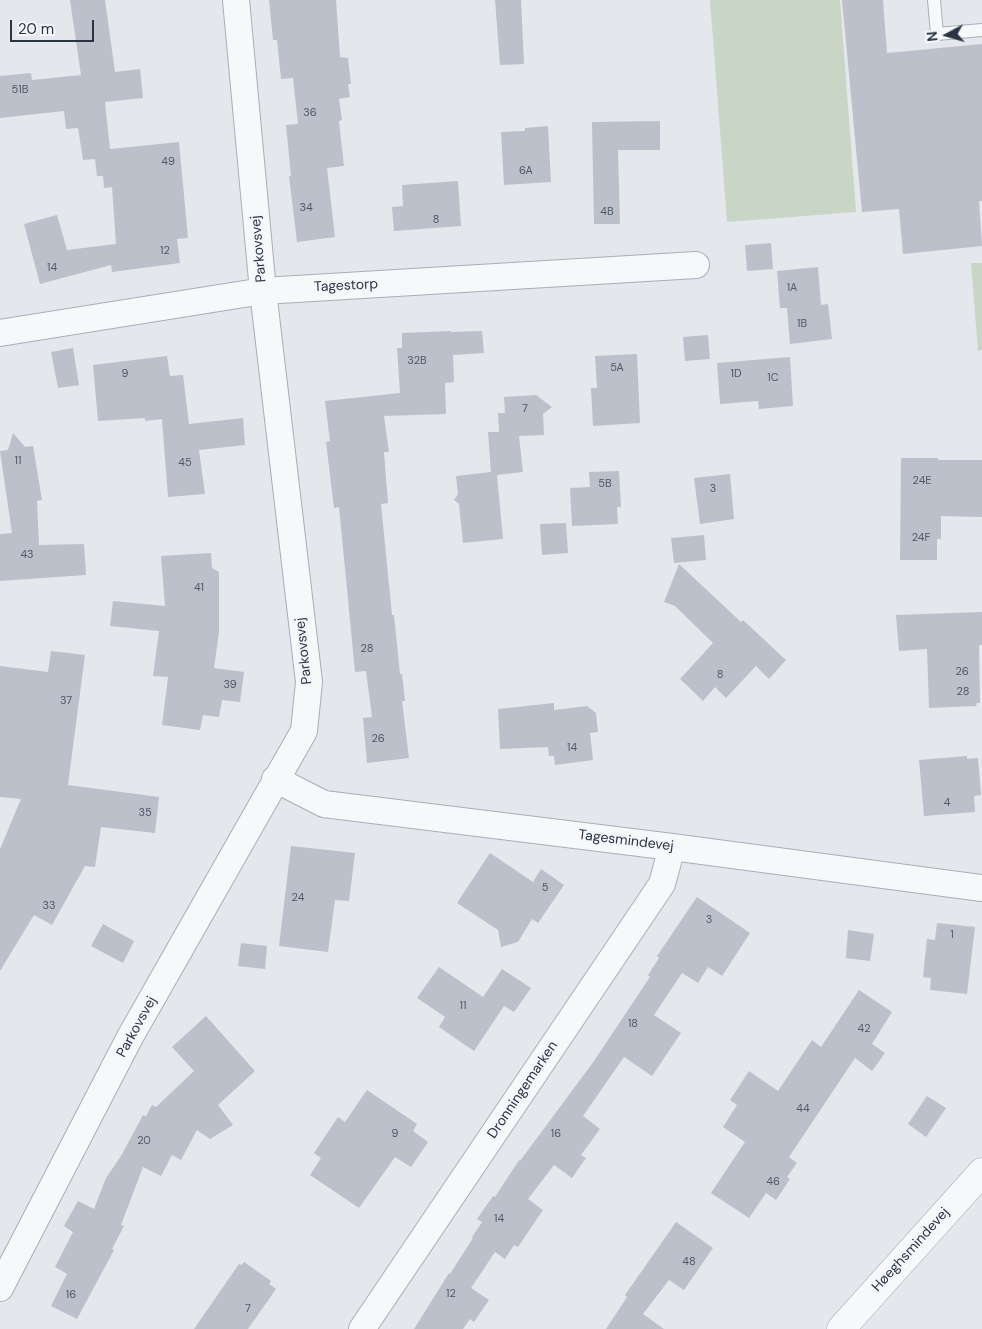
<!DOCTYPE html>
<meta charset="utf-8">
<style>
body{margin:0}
#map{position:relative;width:982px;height:1329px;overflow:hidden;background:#e4e7ec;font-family:"DM Sans",sans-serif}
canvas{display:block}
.north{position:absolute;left:922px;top:10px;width:50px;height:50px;-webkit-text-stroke:4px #f4f6f9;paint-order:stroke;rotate:264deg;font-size:14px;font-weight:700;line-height:20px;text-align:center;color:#2b3445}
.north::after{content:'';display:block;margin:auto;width:18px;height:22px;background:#2b3445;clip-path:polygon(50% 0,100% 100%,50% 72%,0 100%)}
.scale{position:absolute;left:10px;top:20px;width:84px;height:22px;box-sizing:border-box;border:2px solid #2b3445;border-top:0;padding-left:6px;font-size:15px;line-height:18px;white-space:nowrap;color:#2b3445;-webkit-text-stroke:4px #f4f6f9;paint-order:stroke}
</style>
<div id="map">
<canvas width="982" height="1329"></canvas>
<div class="north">N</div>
<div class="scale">20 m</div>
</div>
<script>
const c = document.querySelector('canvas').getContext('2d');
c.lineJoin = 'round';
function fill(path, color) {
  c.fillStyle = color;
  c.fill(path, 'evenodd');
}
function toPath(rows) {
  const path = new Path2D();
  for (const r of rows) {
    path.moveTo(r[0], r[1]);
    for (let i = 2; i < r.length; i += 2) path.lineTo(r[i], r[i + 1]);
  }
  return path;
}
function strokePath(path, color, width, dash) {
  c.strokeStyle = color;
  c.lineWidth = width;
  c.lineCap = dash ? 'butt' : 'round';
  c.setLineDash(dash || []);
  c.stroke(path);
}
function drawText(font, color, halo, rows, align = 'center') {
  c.font = font + ' "DM Sans",sans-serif';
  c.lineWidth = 5;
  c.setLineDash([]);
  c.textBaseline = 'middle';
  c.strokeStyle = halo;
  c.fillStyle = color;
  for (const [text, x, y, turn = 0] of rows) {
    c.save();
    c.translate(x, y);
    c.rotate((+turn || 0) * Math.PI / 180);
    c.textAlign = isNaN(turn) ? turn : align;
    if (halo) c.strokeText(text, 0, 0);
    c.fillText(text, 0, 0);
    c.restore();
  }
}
const green = toPath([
 [710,0,840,0,856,212,727,222],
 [982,263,982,350,978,351,971,263]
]);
const building = toPath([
 [70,0,105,0,115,72,140,69,143,98,105,102,110,149,179,142,188,238,177,239,180,263,112,272,111,265,40,284,24,224,57,215,67,250,116,244,112,187,104,188,103,176,97,176,95,159,83,160,78,128,66,129,64,111,0,118,0,76,31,73,32,80,81,75],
 [269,0,336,0,340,57,348,58,351,84,348,84,350,97,339,99,342,120,339,121,344,166,327,168,335,237,297,242,289,176,291,176,286,125,298,124,293,78,281,79,277,40,273,40],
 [495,0,521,0,524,64,500,65],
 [842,0,883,0,887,53,982,44,982,201,979,201,982,246,903,254,899,209,862,212],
 [660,121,660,150,618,150,620,224,594,224,592,122],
 [548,126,551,182,504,185,501,132,525,131,525,128],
 [458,181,461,226,394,231,392,207,403,206,402,185],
 [771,243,773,269,747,271,745,245],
 [818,267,821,305,828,304,832,339,790,344,787,308,780,308,777,271],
 [451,331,451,332,482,331,484,353,453,355,454,382,445,383,446,414,384,416,389,452,384,452,388,503,381,504,392,615,394,615,400,674,402,674,405,701,402,701,409,758,367,763,363,718,372,717,366,671,355,672,339,507,334,508,326,442,330,441,325,401,400,393,397,348,402,348,402,333],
 [708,335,710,359,685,361,683,337],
 [73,348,79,385,58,388,51,352],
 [637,354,640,423,593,426,591,388,597,388,595,356],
 [167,356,170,376,183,375,189,424,243,418,245,445,199,450,205,494,168,497,162,419,145,421,145,418,98,421,93,365],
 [790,357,793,406,759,409,758,401,720,404,717,363],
 [536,395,552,407,543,414,544,435,519,436,523,472,497,475,503,539,463,543,459,504,454,500,458,494,456,476,491,472,488,432,499,432,498,413,505,413,504,397],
 [13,433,25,447,33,446,42,500,37,501,39,545,84,544,86,575,0,581,0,534,12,533,0,451,8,450],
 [901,458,938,458,938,460,982,460,982,517,941,516,941,539,937,539,937,560,900,560],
 [619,471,621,507,617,507,618,524,572,526,570,488,590,487,589,472],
 [730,474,734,519,700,524,694,478],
 [566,523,568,553,542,555,540,524],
 [704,535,706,560,674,563,671,538],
 [211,553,212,568,219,572,219,632,214,668,244,672,240,702,222,700,219,717,203,715,200,730,162,725,168,677,153,676,159,631,110,626,113,601,165,606,161,556],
 [679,564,741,622,743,620,786,660,769,679,756,666,726,698,715,687,703,701,680,679,713,643,675,606,664,602],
 [982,612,982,645,979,645,980,703,977,703,976,706,929,708,927,649,899,651,896,615],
 [51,651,85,655,68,785,159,797,155,833,101,827,95,867,85,866,52,925,34,915,0,971,0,849,21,799,0,797,0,666,48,672],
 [554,703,554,710,587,706,596,713,598,732,590,733,593,760,555,765,554,756,549,756,548,747,500,749,498,709],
 [967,756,967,759,978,758,981,795,974,796,975,812,924,816,919,760],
 [291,846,355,853,349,901,335,900,328,952,279,946],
 [490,853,533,882,541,869,564,885,538,923,532,919,518,942,501,947,498,930,457,903],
 [697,897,750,933,722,976,708,967,698,983,682,973,654,1015,681,1033,652,1076,624,1057,583,1116,600,1129,581,1155,586,1158,572,1178,554,1165,528,1199,543,1210,518,1247,514,1245,505,1259,495,1252,471,1288,489,1300,474,1322,470,1319,463,1329,414,1329,449,1273,450,1274,473,1238,472,1237,482,1222,477,1219,493,1196,495,1197,519,1160,520,1161,594,1061,650,977,648,975,659,958,657,956],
 [937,923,975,927,967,994,930,990,931,978,923,977,927,939,935,940],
 [103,924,134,941,123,963,91,946],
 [848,930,874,934,870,961,846,958],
 [241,943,267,946,265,969,238,966],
 [439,967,483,997,502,969,531,988,514,1012,504,1006,474,1051,439,1027,445,1017,417,998],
 [859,990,892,1012,872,1044,885,1053,872,1071,855,1058,789,1157,797,1163,787,1177,790,1179,776,1200,766,1193,749,1218,711,1193,745,1142,723,1127,737,1105,730,1100,749,1071,778,1091,812,1040,821,1047],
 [206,1016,255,1071,218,1105,233,1125,210,1139,197,1130,181,1160,172,1155,161,1176,143,1167,121,1225,124,1226,112,1249,114,1250,77,1319,51,1306,67,1274,55,1267,73,1232,64,1226,78,1201,94,1209,106,1178,121,1156,143,1115,146,1116,152,1105,156,1107,194,1071,172,1047],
 [367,1090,417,1124,413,1131,428,1142,411,1167,395,1157,359,1208,310,1175,321,1158,314,1153,338,1117,345,1122],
 [927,1096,946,1108,926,1137,908,1124],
 [676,1222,713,1248,684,1290,669,1280,643,1314,664,1329,606,1329,627,1297,625,1295],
 [244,1262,271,1281,269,1284,276,1289,248,1329,194,1329,239,1264,242,1265]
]);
const service = toPath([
 [934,0,937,34,982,30]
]);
const minor = toPath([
 [0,333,263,291,696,265],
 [275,779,324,804,672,847,982,888],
 [0,1288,130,1037,304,731,309,682,263,291,236,0],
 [362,1329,662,884,672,847]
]);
const tertiary = toPath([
 [841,1329,982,1172]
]);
const numberNames = [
 ["51B",20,90],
 ["36",310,113],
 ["49",168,162],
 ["6A",526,171],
 ["34",306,208],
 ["4B",607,212],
 ["8",436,220],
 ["12",165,251],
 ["14",52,268],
 ["1A",792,288],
 ["1B",802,324],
 ["32B",417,361],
 ["5A",617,368],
 ["9",125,374],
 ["1D",736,374],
 ["1C",773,378],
 ["7",525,409],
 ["11",18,461],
 ["45",185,463],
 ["24E",922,481],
 ["5B",605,484],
 ["3",713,489],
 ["24F",921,538],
 ["43",27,555],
 ["41",199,588],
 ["28",367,649],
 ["26",962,672],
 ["8",720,675],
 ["39",230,685],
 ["28",963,692],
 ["37",66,701],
 ["26",378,739],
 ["14",572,748],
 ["4",947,803],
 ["35",145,813],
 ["5",545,888],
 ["24",298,898],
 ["33",49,906],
 ["3",709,920],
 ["1",952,935],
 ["11",463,1006],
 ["18",633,1024],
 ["42",864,1029],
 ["44",803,1109],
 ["9",395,1134],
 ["16",556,1134],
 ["20",144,1141],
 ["46",773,1182],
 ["14",499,1219],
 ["48",689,1262],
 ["12",451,1294],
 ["16",71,1295],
 ["7",248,1309]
];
const streetNames = [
 ["Parkovsvej",259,249,-95],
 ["Tagestorp",346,286,-3],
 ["Parkovsvej",304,651,-96],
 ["Tagesmindevej",626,841,7],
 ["Parkovsvej",137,1027,-61],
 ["Dronningemarken",523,1090,-56],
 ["Høeghsmindevej",911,1250,-48]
];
fill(green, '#c9d6c5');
fill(building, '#bbc0ca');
strokePath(service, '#a9aeb7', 14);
strokePath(minor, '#a9aeb7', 28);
strokePath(tertiary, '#a9aeb7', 29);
strokePath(service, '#f7f8fa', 12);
strokePath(minor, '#f7f8fa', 26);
strokePath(tertiary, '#f7f8fa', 28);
drawText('11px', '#4f5766', null, numberNames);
drawText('14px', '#2b3445', '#f4f6f9', streetNames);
</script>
